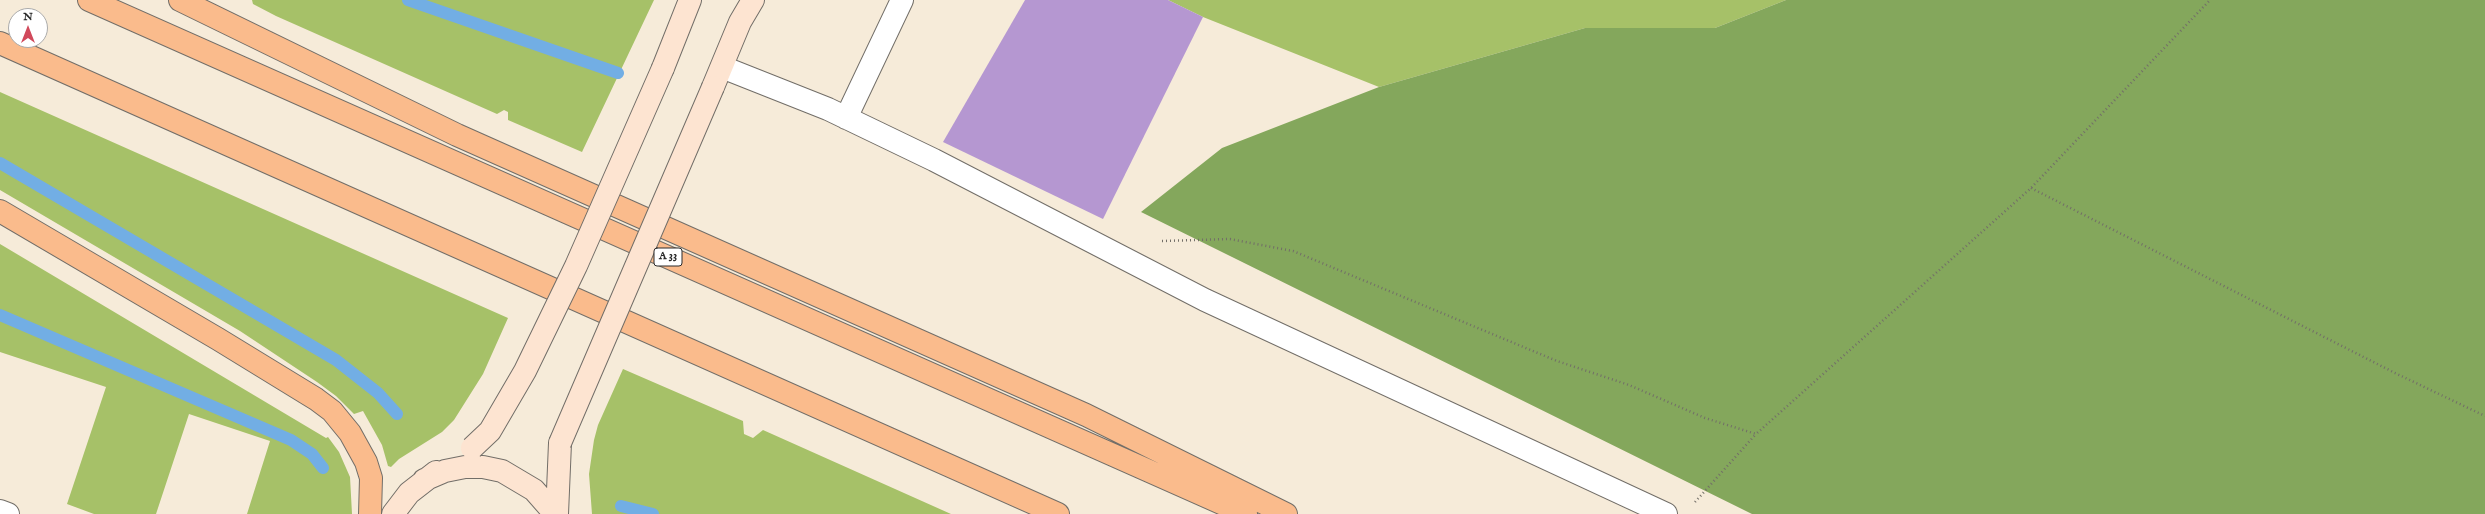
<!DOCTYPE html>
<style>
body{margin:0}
#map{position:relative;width:2485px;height:514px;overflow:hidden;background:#f6ebd9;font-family:"IM FELL English",serif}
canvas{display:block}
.north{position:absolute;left:8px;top:8px;width:40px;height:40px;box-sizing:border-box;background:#fff;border:1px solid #aaa;border-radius:50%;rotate:0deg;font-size:11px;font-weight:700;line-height:16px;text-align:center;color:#2b2b2b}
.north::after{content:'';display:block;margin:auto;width:14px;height:18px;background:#d1495b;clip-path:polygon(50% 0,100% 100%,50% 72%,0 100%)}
</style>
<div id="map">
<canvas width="2485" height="514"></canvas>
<div class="north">N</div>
</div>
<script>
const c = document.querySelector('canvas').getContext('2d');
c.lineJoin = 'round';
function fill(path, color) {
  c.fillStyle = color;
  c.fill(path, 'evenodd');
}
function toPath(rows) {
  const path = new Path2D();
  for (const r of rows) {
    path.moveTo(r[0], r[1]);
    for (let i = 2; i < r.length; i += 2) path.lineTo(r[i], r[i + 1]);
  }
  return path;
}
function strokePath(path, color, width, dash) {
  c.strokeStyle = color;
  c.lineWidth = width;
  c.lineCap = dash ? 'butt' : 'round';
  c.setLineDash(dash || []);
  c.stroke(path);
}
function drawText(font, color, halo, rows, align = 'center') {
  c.font = font + ' "IM FELL English",serif';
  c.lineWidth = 3;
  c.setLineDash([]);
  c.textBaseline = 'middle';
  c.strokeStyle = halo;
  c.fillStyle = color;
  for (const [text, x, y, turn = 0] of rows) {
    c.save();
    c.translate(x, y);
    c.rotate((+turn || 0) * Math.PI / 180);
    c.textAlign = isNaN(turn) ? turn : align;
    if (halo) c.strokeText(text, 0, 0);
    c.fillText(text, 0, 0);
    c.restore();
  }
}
const green = toPath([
 [252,0,654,0,582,152,508,120,508,112,504,110,497,114,276,16,253,4],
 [1168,0,1786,0,1715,28,1585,28,1379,87,1203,17],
 [0,92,508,318,483,374,454,420,442,432,399,459,391,467,388,466,382,445,363,411,354,414,336,396,317,382,240,331,0,190],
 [0,244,326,438,328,437,339,452,350,477,352,514,247,514,270,441,189,414,156,514,94,514,67,504,106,387,0,352],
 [623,369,743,421,744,434,753,438,763,430,951,514,592,514,589,474,594,440,598,425]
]);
const forest = toPath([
 [1786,0,2485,0,2485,514,1752,514,1141,212,1222,148,1379,87,1585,28,1715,28]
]);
const stream = toPath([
 [408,0,618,73],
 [0,163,336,360,378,393,397,414],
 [0,315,291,440,312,454,323,468],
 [621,506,653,514]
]);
const building = toPath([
 [1025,0,1168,0,1203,17,1103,219,943,142]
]);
const path = toPath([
 [2031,188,2395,373,2485,416],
 [1162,241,1230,239,1293,251,1557,361,1629,385,1705,418,1756,434,2031,188,2210,0],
 [1695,502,1756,434]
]);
const street = toPath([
 [722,67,828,109,934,160,1205,300,1666,514],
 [846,118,902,0],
 [0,511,8,514]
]);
const secondary = toPath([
 [663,68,690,0],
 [713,87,740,22,753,0],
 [424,480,445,471,465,467,483,467,502,471,534,490,555,514],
 [393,514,409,493,436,472],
 [557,514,560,443]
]);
const highway = toPath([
 [89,0,1246,514],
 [180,0,457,135,1086,415,1286,514],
 [0,43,1058,514],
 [0,211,218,339,316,399,332,411,350,433,366,462,371,478,370,514]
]);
const secondaryBridge = toPath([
 [560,443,713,87],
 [472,448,490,431,525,371,576,266,663,68]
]);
const shields = [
 [668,257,28]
];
const shieldNames = [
 ["A 33",668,257]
];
fill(green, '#a6c168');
fill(forest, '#84a75c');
strokePath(stream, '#72aee4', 12);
fill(building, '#b597d1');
strokePath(street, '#726e68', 24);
strokePath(secondary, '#726e68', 24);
strokePath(highway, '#726e68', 24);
strokePath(path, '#726e68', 2.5, [1, 3]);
strokePath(street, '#fff', 22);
strokePath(secondary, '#fde4d1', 22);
strokePath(highway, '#fabb8c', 22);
strokePath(secondaryBridge, '#726e68', 24, []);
strokePath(secondaryBridge, '#fde4d1', 22);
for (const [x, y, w] of shields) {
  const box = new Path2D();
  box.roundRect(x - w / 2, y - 9, w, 18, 3);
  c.fillStyle = '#fff';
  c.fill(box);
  strokePath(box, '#2b2b2b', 1);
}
drawText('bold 11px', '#2b2b2b', null, shieldNames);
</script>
